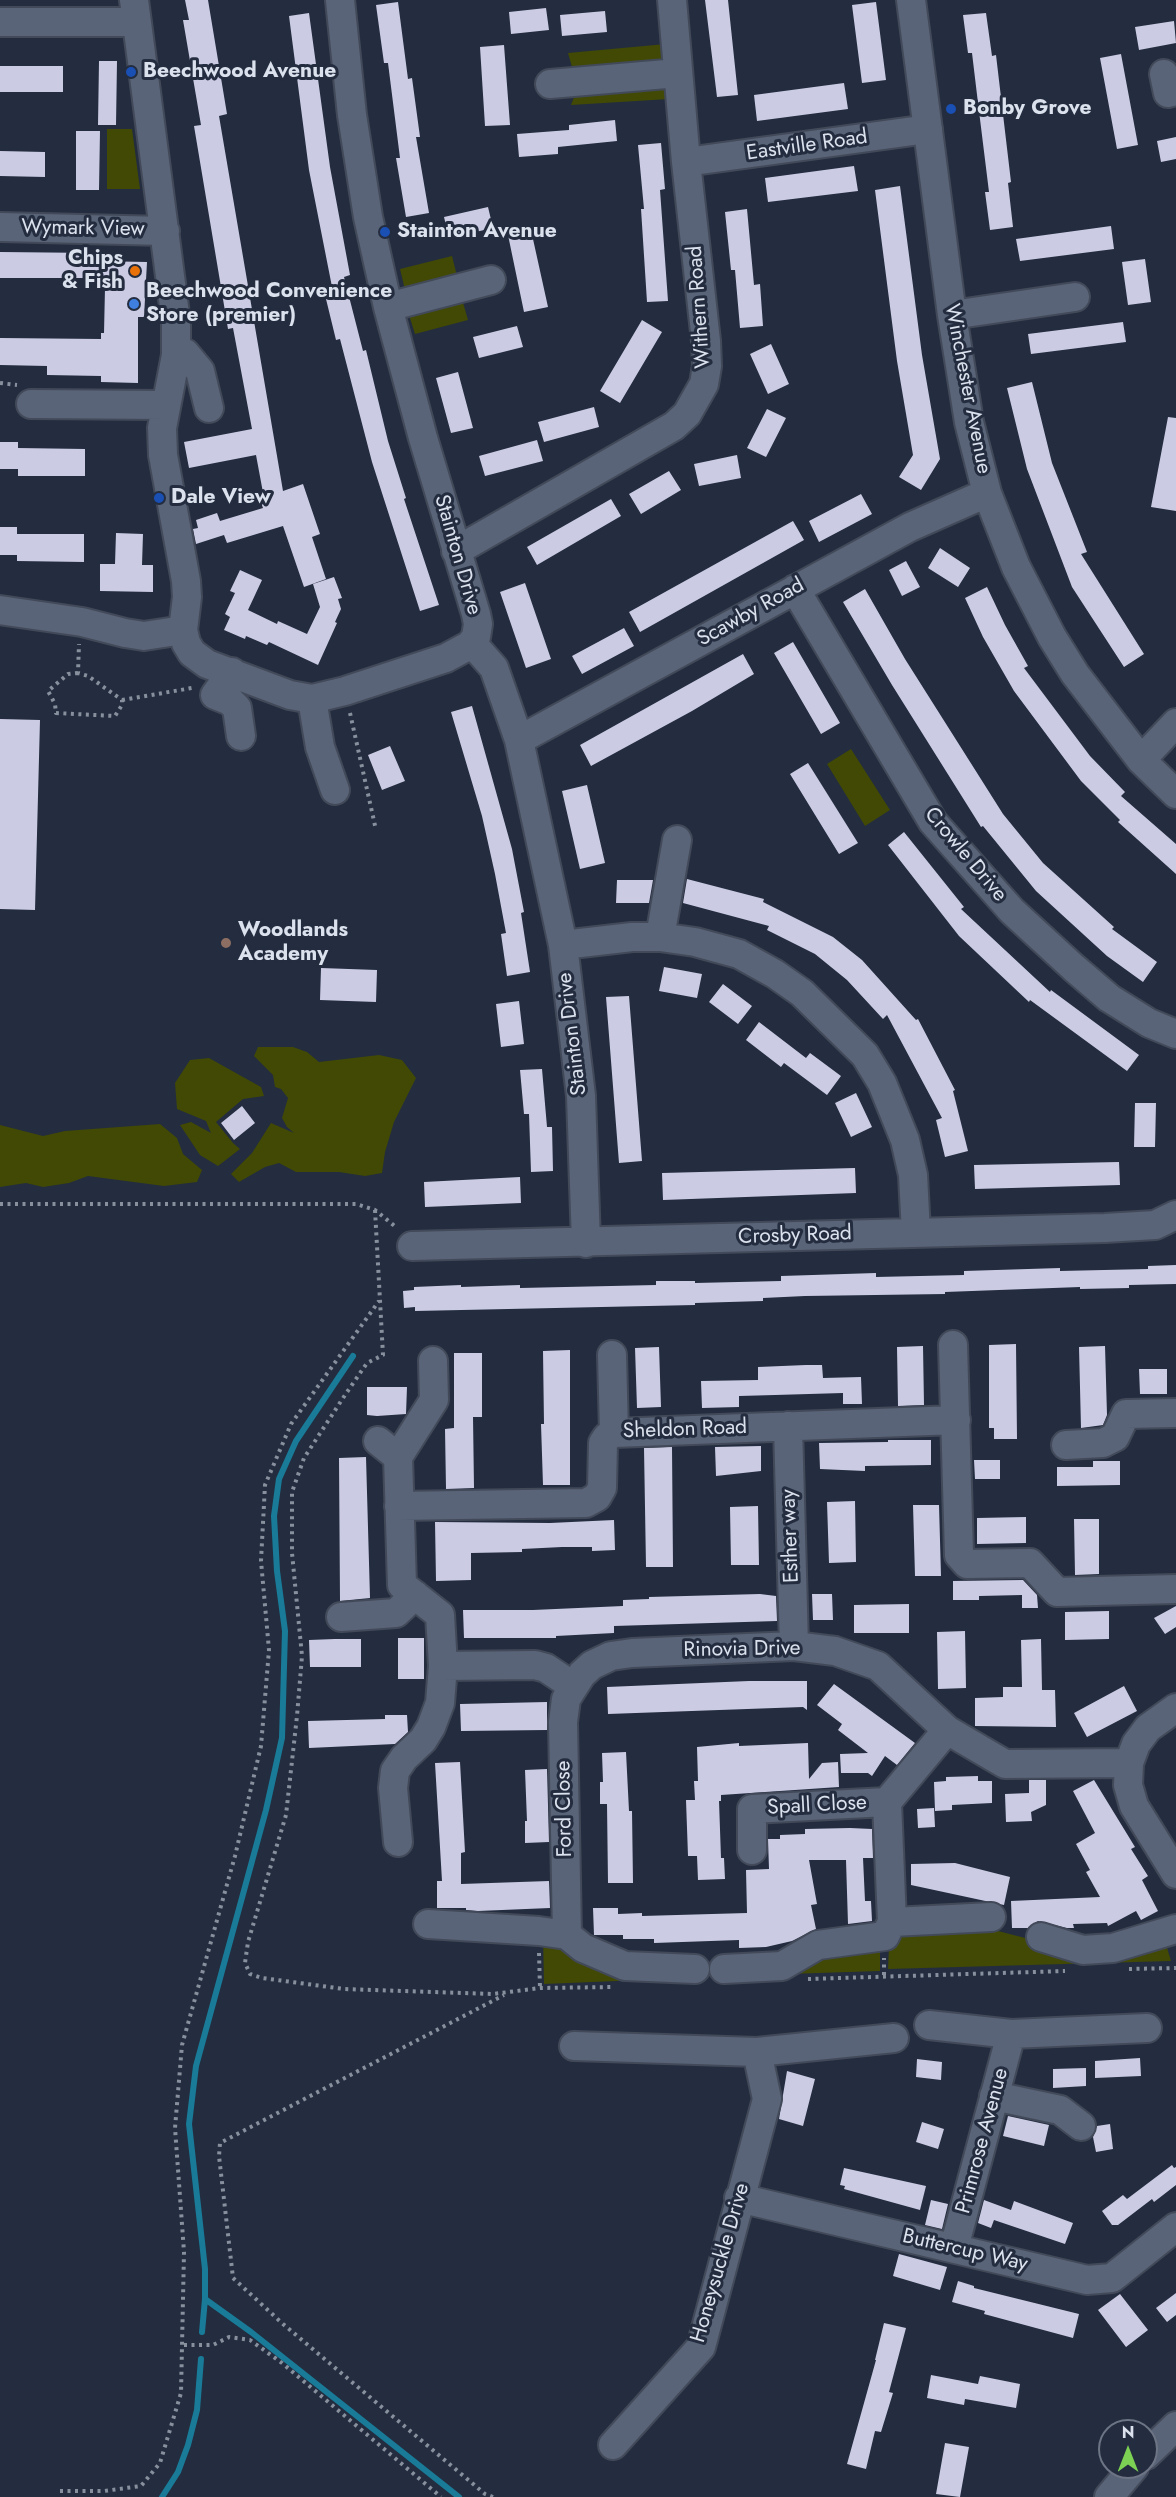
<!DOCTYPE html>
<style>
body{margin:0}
#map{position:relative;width:1176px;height:2497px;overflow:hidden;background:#232d3f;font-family:Jost,sans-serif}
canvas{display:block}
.north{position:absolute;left:1098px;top:2419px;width:60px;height:60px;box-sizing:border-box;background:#232d3f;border:2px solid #6d7585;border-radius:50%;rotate:0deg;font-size:16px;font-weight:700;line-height:24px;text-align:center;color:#dbe1ed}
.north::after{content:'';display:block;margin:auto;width:21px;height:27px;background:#7cd154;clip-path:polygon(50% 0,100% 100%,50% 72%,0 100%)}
</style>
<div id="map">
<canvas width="1176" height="2497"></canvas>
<div class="north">N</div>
</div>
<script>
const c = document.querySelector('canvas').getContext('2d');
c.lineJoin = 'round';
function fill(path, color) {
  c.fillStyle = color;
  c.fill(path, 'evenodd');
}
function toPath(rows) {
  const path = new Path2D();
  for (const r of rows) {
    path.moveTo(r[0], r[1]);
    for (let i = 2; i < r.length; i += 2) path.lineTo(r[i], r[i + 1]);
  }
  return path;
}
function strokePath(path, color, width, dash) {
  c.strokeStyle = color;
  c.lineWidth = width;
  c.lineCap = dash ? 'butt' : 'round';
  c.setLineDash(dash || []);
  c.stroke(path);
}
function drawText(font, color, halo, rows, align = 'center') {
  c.font = font + ' Jost,sans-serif';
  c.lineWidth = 6;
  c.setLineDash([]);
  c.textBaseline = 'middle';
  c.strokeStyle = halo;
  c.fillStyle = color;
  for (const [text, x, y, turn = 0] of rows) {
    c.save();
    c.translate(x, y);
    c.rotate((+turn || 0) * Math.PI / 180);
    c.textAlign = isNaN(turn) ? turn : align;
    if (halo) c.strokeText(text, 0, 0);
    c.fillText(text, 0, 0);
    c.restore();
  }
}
const green = toPath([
 [666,44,665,61,577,70,572,67,568,53],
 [665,81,669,99,571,105,576,92],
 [107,129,132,129,140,189,107,189],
 [452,256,457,276,405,290,400,269],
 [462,299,468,320,415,334,409,315],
 [851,749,890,810,865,826,827,764],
 [258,1047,293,1047,307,1052,319,1062,379,1055,402,1060,416,1078,394,1122,385,1152,382,1173,365,1176,339,1172,296,1172,279,1163,265,1167,239,1182,231,1174,252,1153,271,1123,294,1133,287,1127,282,1118,288,1098,281,1089,275,1087,273,1075,254,1056],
 [209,1058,261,1087,264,1096,243,1099,216,1122,233,1143,240,1149,218,1166,200,1155,180,1125,191,1122,211,1133,206,1121,177,1109,175,1083,190,1060],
 [160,1124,177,1138,183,1154,202,1170,197,1182,164,1186,88,1176,69,1183,43,1187,26,1183,0,1187,0,1125,43,1136,65,1131],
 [995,1922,998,1931,1033,1940,1165,1941,1171,1961,888,1969,889,1946,903,1934],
 [543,1935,641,1980,544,1984],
 [880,1946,880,1971,788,1974,829,1950]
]);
const stream = toPath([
 [205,2299,251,2332,459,2497],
 [202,2332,205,2299,205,2269,189,2124,196,2066,266,1810,282,1738,285,1631,277,1571,274,1516,279,1479,296,1441,353,1356],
 [162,2497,178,2472,188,2445,197,2410,201,2359]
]);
const building = toPath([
 [185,0,208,0,227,114,219,116,283,491,303,484,320,534,312,537,326,579,304,587,283,526,227,543,224,535,196,544,193,529,198,528,196,520,217,513,220,521,263,508,260,500,264,498,256,455,189,468,184,442,252,429,233,328,228,329,194,126,201,125,183,20,189,20],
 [705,0,728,0,738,95,717,97],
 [398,2,408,79,412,78,420,137,416,137,429,213,406,217,396,158,400,158,388,63,384,63,376,5],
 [876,2,886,80,862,83,852,5],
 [546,8,549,30,511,34,509,12],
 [605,11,607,32,562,36,560,15],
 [309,13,330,167,350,275,344,277,363,351,366,350,388,441,406,498,404,499,439,605,420,611,372,462,340,339,336,340,326,299,334,297,309,170,289,16],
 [986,13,992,56,996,55,1011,182,1008,183,1013,227,990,230,985,192,989,192,978,103,972,53,968,53,963,15],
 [1174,21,1176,43,1139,50,1135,27],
 [504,45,510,125,485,126,480,47],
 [1121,54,1138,145,1117,149,1100,58],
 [99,61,117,61,116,125,98,125],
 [0,66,63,66,63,92,0,92],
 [844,83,848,109,757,121,754,95],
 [615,120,617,141,558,147,558,154,519,157,517,134,569,130,569,125],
 [76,131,100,131,99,190,76,190],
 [1176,137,1176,159,1161,162,1157,141],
 [661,143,665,189,660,190,668,301,647,302,641,209,644,209,638,145],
 [0,151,45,152,45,177,0,176],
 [854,166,858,191,768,202,765,178],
 [900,186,922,355,940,459,921,490,899,477,913,455,897,361,875,190],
 [488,207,493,228,449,238,444,217],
 [747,209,754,285,760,284,763,326,740,328,735,270,731,270,725,212],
 [1111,226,1114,249,1020,261,1016,239],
 [531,230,548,307,524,312,508,235],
 [0,252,96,253,96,261,147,262,144,317,138,317,138,383,101,382,101,376,47,375,47,366,0,365,0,338,101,339,101,333,104,333,105,288,102,288,102,278,0,278],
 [1145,259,1151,302,1128,305,1122,262],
 [642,320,662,332,620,403,600,391],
 [1123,322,1126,342,1031,354,1028,334],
 [517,326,523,347,479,358,473,337],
 [771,344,789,384,768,394,750,354],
 [458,372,473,428,451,433,436,378],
 [1032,382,1052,463,1087,552,1081,554,1144,654,1124,667,1072,587,1027,469,1007,388],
 [594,407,599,427,544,442,538,422],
 [767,409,786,418,766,457,747,448],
 [1168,417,1176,418,1176,511,1151,507],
 [537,440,543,461,485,476,479,456],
 [0,442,18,442,18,448,85,449,85,476,18,476,18,469,0,469],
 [737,455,741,478,699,486,694,464],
 [669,471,681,490,641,514,629,494],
 [861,494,872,514,819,542,809,521],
 [611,499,621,516,537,565,527,547],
 [793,521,804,540,640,632,629,612],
 [0,527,17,527,17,534,84,534,84,562,17,561,17,555,0,555],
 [116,533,143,534,142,565,153,565,153,592,100,591,100,564,115,564],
 [940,548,970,568,958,587,928,568],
 [906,561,920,587,902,596,889,570],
 [240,570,262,580,248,610,277,624,278,621,307,634,320,607,313,584,334,577,342,598,338,599,341,609,335,622,337,623,318,665,269,642,267,645,246,636,245,639,224,630,230,617,225,614,235,593,230,591],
 [525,583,551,659,526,668,500,592],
 [987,587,1005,625,1028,666,1024,668,1090,756,1125,792,1121,796,1176,844,1176,874,1118,822,1120,820,1081,781,1014,691,983,637,965,598],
 [865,589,905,659,1003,814,1043,863,1114,927,1112,929,1157,962,1143,982,1107,956,1036,891,983,826,981,827,892,685,843,602],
 [624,628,634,646,582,674,572,656],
 [793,642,840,723,821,734,774,653],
 [743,654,754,674,692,711,591,766,580,745],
 [472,706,512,849,524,912,521,913,530,972,507,976,501,934,506,933,495,874,482,816,451,712],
 [0,719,40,720,35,910,0,909],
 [390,746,405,781,382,790,368,755],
 [808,763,858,843,839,854,790,774],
 [587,785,605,863,580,869,562,791],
 [904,832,964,907,961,909,1050,992,1051,990,1139,1055,1127,1071,1030,1000,1029,1002,959,936,888,845],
 [687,879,764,899,763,902,833,937,862,960,916,1020,918,1019,955,1090,953,1091,968,1151,945,1157,936,1120,942,1118,887,1015,883,1019,847,980,815,954,767,930,769,926,683,903],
 [617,880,653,880,649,903,616,903],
 [664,967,702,974,697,998,659,991],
 [321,968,377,970,376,1002,320,1000],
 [723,984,752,1006,738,1024,709,1002],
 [629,996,642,1161,619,1163,606,997],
 [519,1001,524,1044,501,1047,496,1004],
 [759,1022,806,1058,810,1053,841,1076,827,1095,784,1063,781,1067,746,1040],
 [542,1069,547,1127,552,1127,553,1171,531,1172,529,1114,524,1114,520,1070],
 [856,1093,872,1127,851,1137,835,1103],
 [1135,1103,1156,1103,1155,1147,1134,1147],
 [242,1106,255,1123,234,1140,221,1123],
 [1119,1162,1120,1185,975,1189,974,1165],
 [855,1168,856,1193,663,1200,662,1173],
 [520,1177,521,1203,425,1207,424,1182],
 [1176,1265,1176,1284,1129,1285,1129,1288,1080,1289,1080,1287,945,1292,945,1294,805,1296,763,1298,763,1301,695,1303,695,1305,415,1311,415,1307,404,1308,403,1291,414,1290,414,1287,461,1285,461,1287,520,1285,520,1288,611,1286,656,1285,656,1281,695,1281,695,1283,781,1281,781,1276,876,1273,876,1277,964,1275,964,1271,1060,1268,1060,1271,1148,1269,1148,1266],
 [1016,1344,1017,1439,994,1439,994,1428,989,1428,989,1345],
 [923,1346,924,1405,898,1406,897,1347],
 [1105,1346,1107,1415,1103,1425,1081,1428,1079,1347],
 [659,1347,661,1407,637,1408,635,1348],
 [570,1350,570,1485,543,1485,541,1424,544,1424,543,1351],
 [454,1353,482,1353,482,1417,473,1417,474,1488,446,1489,445,1429,454,1428],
 [806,1365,822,1365,823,1378,861,1377,862,1404,843,1404,843,1393,775,1395,739,1396,739,1407,702,1408,701,1381,758,1380,758,1367],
 [1139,1369,1167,1369,1167,1394,1140,1394],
 [367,1387,407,1387,406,1414,377,1416,367,1415],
 [888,1440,931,1440,931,1465,865,1466,865,1471,820,1469,819,1443,888,1442],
 [761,1446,761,1471,716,1476,715,1447],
 [672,1447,673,1567,646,1567,644,1448],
 [366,1457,370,1598,340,1601,339,1458],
 [974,1460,1000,1460,1000,1479,975,1479],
 [1093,1461,1120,1461,1120,1485,1057,1486,1057,1467,1093,1467],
 [855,1501,856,1562,829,1563,827,1502],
 [913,1505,939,1505,941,1576,915,1576],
 [758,1506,759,1565,731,1565,730,1507],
 [1026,1517,1026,1543,977,1544,977,1518],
 [1074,1519,1099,1519,1099,1574,1075,1575],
 [614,1520,615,1550,592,1551,592,1547,562,1547,522,1549,522,1552,471,1553,471,1580,436,1581,435,1522,550,1523],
 [1023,1580,1037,1595,1038,1608,1022,1608,1022,1595,979,1596,979,1600,953,1600,953,1581],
 [760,1594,776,1596,777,1621,614,1626,614,1633,556,1636,556,1638,464,1638,463,1610,533,1610,623,1606,623,1600,649,1599,649,1597],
 [812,1594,832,1594,833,1620,813,1620],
 [909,1604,909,1633,854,1633,854,1605],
 [1176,1606,1176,1627,1165,1634,1154,1618],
 [1109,1611,1109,1639,1065,1640,1065,1612],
 [965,1631,966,1688,938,1689,937,1632],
 [398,1638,424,1638,424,1679,398,1679],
 [335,1639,361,1639,361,1667,310,1667,309,1640],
 [1041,1639,1042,1690,1055,1690,1056,1727,975,1726,975,1698,1003,1697,1003,1687,1022,1687,1021,1640],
 [749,1681,807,1681,807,1710,803,1707,608,1714,607,1687],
 [834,1684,915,1743,897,1765,885,1756,872,1776,868,1773,841,1773,840,1754,868,1753,838,1730,842,1724,817,1705],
 [1124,1686,1137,1711,1087,1737,1074,1713],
 [547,1702,547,1730,461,1731,460,1704],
 [385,1715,407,1715,408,1732,395,1744,309,1748,308,1721,385,1719],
 [739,1743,739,1746,808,1743,809,1779,822,1763,838,1762,839,1787,721,1795,721,1801,719,1801,721,1858,724,1858,725,1879,698,1880,697,1856,688,1856,686,1800,695,1800,694,1781,698,1781,697,1747],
 [626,1752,629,1811,632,1811,633,1883,608,1883,607,1804,600,1804,600,1782,603,1782,602,1753],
 [460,1762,465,1852,461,1853,461,1884,549,1881,550,1908,478,1911,466,1910,466,1908,437,1908,437,1881,442,1881,435,1763],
 [547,1769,549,1842,525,1843,525,1821,527,1821,525,1770],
 [978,1776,978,1781,992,1781,992,1803,952,1805,952,1810,935,1811,934,1782,946,1781,946,1777],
 [1029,1780,1046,1780,1046,1805,1031,1812,1032,1821,1006,1822,1005,1794,1029,1793],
 [1094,1780,1135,1847,1131,1849,1148,1876,1142,1880,1158,1911,1141,1920,1136,1911,1108,1926,1107,1923,1073,1924,1074,1928,1067,1928,1038,1921,1028,1928,1012,1928,1011,1901,1100,1897,1086,1872,1090,1870,1076,1844,1095,1833,1073,1791],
 [934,1808,935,1827,918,1828,917,1809],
 [850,1828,872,1829,873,1858,863,1858,865,1901,871,1901,872,1921,848,1924,846,1860,809,1860,817,1904,811,1905,816,1929,792,1941,766,1947,739,1948,739,1940,654,1943,654,1939,623,1939,623,1935,594,1935,593,1908,618,1908,618,1914,642,1913,642,1916,747,1913,746,1870,769,1869,768,1839,780,1839,780,1835,805,1834,805,1829],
 [955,1863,1010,1877,1004,1905,911,1885,911,1864],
 [1140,2058,1141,2076,1095,2078,1095,2061],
 [917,2059,942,2062,941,2080,916,2077],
 [1086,2068,1086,2086,1053,2088,1053,2069],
 [787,2071,815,2079,803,2126,779,2119],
 [1008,2116,1049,2125,1044,2146,1003,2136],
 [922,2122,944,2129,938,2149,916,2142],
 [1110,2124,1113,2149,1096,2152,1093,2137,1097,2126],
 [1172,2165,1174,2168,1176,2167,1176,2185,1154,2202,1152,2199,1118,2225,1112,2225,1102,2211,1123,2195,1127,2199],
 [844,2168,926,2186,920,2210,844,2189,845,2186,840,2185],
 [931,2200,948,2204,942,2229,925,2225],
 [984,2200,1011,2210,1014,2201,1073,2223,1065,2244,994,2220,991,2228,978,2223],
 [899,2254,947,2267,940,2290,893,2276],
 [958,2281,974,2286,974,2288,1079,2314,1073,2338,984,2314,985,2311,952,2302],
 [1176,2293,1176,2315,1167,2322,1156,2308],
 [1120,2294,1148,2330,1126,2347,1098,2310],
 [884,2323,906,2328,889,2392,893,2393,881,2432,875,2431,866,2469,847,2464,876,2360,875,2360],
 [931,2375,978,2384,980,2376,1020,2384,1016,2408,965,2399,964,2405,927,2398],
 [945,2443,969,2447,960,2497,936,2494]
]);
const path = toPath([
 [0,383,17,385],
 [78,673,68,674,48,691,55,704,56,713,115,716,122,705,122,700,88,676,78,673,79,644],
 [122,700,192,688],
 [350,713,376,830],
 [0,1204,356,1204,375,1210,397,1228],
 [375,1210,383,1355,367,1363,345,1395,304,1458,292,1492,292,1553,302,1656,297,1716,286,1815,248,1942,245,1963,250,1974,262,1978,344,1989,493,1994,540,1988,612,1987],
 [539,1953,540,1988],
 [1129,1969,1176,1968],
 [884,1975,884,1958],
 [808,1979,1065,1971],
 [184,2345,213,2345,229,2337,250,2340,282,2363,441,2497],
 [60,2491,104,2491,141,2486,160,2463,181,2393,184,2252,175,2128,182,2045,235,1856,261,1746,269,1650,261,1561,265,1485,291,1424,379,1301],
 [493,2497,485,2494,283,2324,233,2278,219,2156,220,2143,504,1995]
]);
const minor = toPath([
 [134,0,176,322,176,355,162,428,163,455,186,581,187,597,183,630],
 [340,0,352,115,368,217,388,307,423,438,476,614,478,624,476,637,470,645,479,651,494,668,519,740,563,945,581,1096,586,1243],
 [911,0,952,315,969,422,987,493,1016,567,1052,637,1075,674,1141,760,1176,794],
 [0,22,136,22],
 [1164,74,1168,93,1176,91],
 [550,84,678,73],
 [686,162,928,129],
 [0,227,165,231],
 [388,307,491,280],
 [952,315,1075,297],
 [176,349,185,353,200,371,209,408],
 [31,404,165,405],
 [456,551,674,426,687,414,704,384,707,366,706,341,686,162,672,0],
 [795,589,933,822,1012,911,1074,968,1109,998,1149,1023,1176,1034],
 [0,610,82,622,125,633,144,636,183,630,186,643,192,653,207,664,290,695,312,699,345,691,446,658,470,645],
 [232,672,215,695,230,701,237,708,241,736],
 [312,699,320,747,335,790],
 [519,740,910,527,987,493],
 [1141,760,1176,723],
 [660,937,677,840],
 [563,945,632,937,660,937,695,942,739,954,775,974,802,993,865,1055,882,1083,905,1140,913,1175,916,1233],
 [412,1246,1105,1228,1155,1225,1176,1215],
 [953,1345,959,1555,967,1564,1030,1563,1057,1592,1176,1589],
 [612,1355,614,1433],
 [788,1426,794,1646],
 [378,1441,398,1457,402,1585,440,1615,443,1666,440,1703,431,1727,423,1740,404,1758,395,1771,393,1788,398,1842],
 [1066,1445,1103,1443,1115,1437,1126,1414,1176,1413],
 [398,1457,434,1400,433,1361],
 [399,1506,586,1503,597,1497,602,1488,603,1443,607,1437,614,1433,956,1420],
 [341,1617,396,1613,415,1595],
 [443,1666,535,1665,546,1668,573,1686],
 [1176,1708,1148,1728,1136,1744,1129,1763,1128,1785,1134,1806,1176,1874],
 [752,1850,752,1809,887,1802],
 [892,1922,991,1917],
 [428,1924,539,1931,567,1935,583,1948,625,1966,695,1969],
 [567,1935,563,1722,566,1699,582,1674,592,1665,611,1656,632,1653,794,1646,835,1651,878,1666,947,1730,1005,1764,1129,1763],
 [1041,1937,1083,1950,1113,1948,1176,1929],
 [724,1969,782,1966,818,1945,885,1936,892,1922,887,1802,947,1730],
 [929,2025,1011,2034,1147,2028],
 [574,2046,757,2052,894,2038],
 [994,2096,1060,2110,1081,2126],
 [739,2198,1087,2280,1112,2278,1176,2227],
 [954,2248,1011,2034],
 [613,2445,701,2347,767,2099,757,2052],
 [1146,2455,1176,2426],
 [1109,2497,1134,2467]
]);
const markers = [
 [131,72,6,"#1a4fb4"],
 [951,109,6,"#1a4fb4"],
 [385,232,6,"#1a4fb4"],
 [135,271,6,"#e8710a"],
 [134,304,6,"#3f7fe0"],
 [159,498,6,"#1a4fb4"],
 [226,943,6,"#8d6e63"]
];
const poiNames = [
 ["Beechwood Avenue",143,72],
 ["Bonby Grove",963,109],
 ["Stainton Avenue",397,232],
 ["Chips",123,259,"right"],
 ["& Fish",123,283,"right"],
 ["Beechwood Convenience",146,292],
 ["Store (premier)",146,316],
 ["Dale View",171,498],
 ["Woodlands",238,931],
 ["Academy",238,955]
];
const streetNames = [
 ["Eastville Road",807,146,-8],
 ["Wymark View",83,229,1],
 ["Withern Road",700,307,-94],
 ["Winchester Avenue",967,389,79],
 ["Stainton Drive",457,555,74],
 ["Scawby Road",751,613,-29],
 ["Crowle Drive",965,855,50],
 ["Stainton Drive",573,1034,-97],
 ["Crosby Road",795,1236,-2],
 ["Sheldon Road",685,1430,-2],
 ["Esther way",791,1536,-92],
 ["Rinovia Drive",742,1650,-1],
 ["Spall Close",817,1806,-3],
 ["Ford Close",565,1809,-91],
 ["Primrose Avenue",983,2141,-75],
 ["Buttercup Way",965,2251,13],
 ["Honeysuckle Drive",721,2263,-74]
];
fill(green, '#414905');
strokePath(stream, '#197b98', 6);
fill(building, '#cccbe4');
strokePath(minor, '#424a59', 32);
strokePath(path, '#88909e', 4, [3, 4.5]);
strokePath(minor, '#596478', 28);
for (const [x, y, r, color] of markers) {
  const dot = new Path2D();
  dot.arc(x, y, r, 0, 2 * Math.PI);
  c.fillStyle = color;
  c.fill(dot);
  strokePath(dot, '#232d3f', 2);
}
drawText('bold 21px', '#dbe1ed', '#232d3f', poiNames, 'left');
drawText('21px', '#dbe1ed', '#232d3f', streetNames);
</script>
